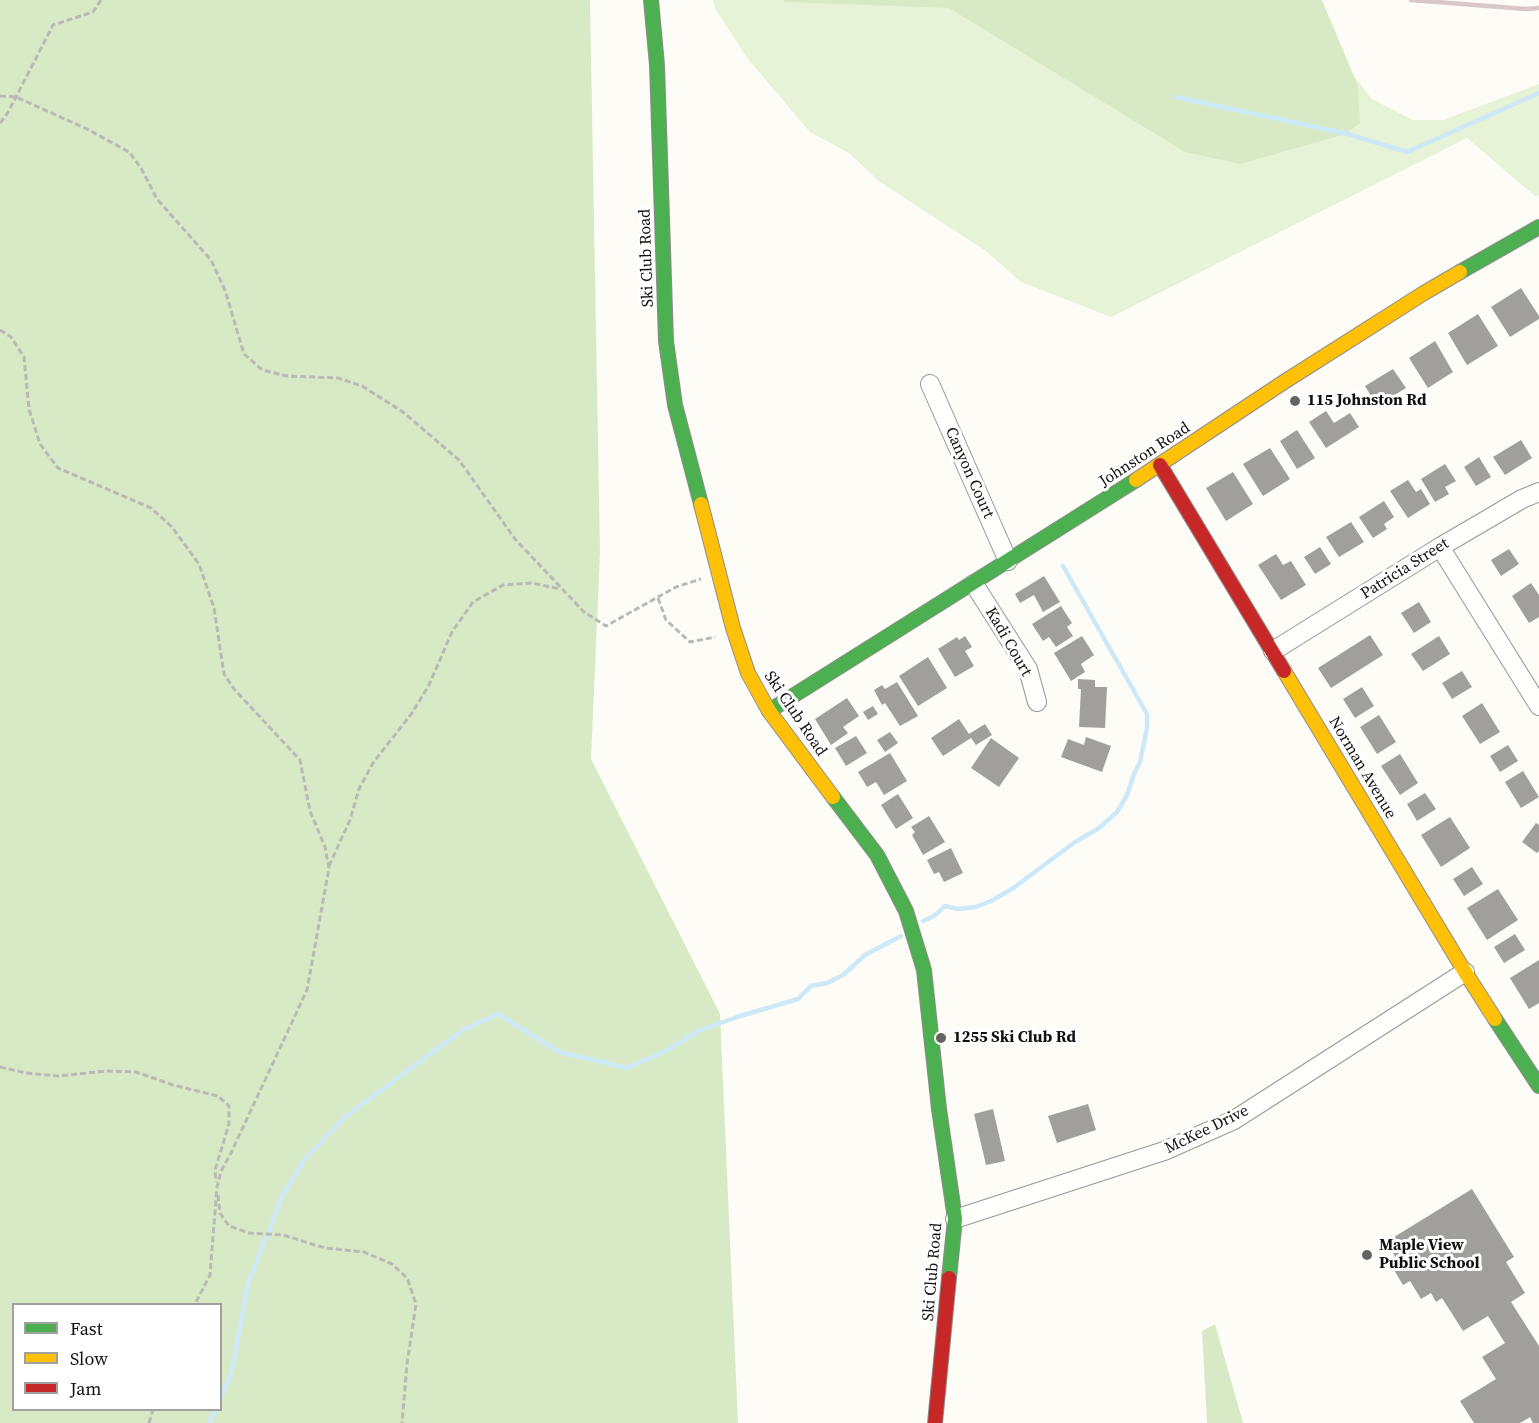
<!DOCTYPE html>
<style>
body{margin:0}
#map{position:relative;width:1539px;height:1423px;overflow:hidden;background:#fdfcf7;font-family:"Source Serif 4",serif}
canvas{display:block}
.legend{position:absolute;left:12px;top:1303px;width:210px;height:108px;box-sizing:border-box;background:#fff;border:2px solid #a0a0a0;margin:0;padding:8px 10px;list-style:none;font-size:18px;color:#111}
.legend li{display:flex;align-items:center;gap:12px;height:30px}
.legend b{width:30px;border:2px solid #a0a0a0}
</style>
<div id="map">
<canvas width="1539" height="1423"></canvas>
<ul class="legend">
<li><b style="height:8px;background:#4caf50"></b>Fast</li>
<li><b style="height:8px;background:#ffc107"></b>Slow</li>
<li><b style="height:8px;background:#c62828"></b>Jam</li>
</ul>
</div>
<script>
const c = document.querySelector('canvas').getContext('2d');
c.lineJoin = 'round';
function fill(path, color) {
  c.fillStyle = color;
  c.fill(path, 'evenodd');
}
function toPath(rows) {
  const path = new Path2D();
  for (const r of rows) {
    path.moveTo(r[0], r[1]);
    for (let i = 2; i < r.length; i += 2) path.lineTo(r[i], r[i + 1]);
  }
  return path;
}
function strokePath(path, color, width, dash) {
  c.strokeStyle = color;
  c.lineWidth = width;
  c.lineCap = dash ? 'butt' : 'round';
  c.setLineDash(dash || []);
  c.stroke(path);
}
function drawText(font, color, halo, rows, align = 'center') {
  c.font = font + ' "Source Serif 4",serif';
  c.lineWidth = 6;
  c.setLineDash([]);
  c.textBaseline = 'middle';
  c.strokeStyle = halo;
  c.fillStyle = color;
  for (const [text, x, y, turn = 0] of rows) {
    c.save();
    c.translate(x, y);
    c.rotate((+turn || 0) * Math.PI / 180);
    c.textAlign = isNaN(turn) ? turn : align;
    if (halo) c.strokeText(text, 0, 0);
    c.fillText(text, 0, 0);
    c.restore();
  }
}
const green = toPath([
 [713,0,1306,0,1346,66,1372,99,1413,120,1443,120,1539,84,1539,195,1536,197,1467,138,1111,317,1021,282,986,251,880,182,849,153,810,132,747,58,716,10]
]);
const forest = toPath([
 [0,0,590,0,600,553,591,759,720,1014,738,1423,0,1423],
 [14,1304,220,1304,220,1410,14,1410],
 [783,0,1322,0,1358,86,1360,123,1346,134,1240,164,1185,152,949,8,785,2],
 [1215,1324,1243,1423,1207,1423,1202,1331]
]);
const stream = toPath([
 [1175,97,1348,134,1407,152,1539,93],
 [923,921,934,916,945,906,958,909,976,907,991,901,1012,889,1075,842,1099,828,1117,812,1127,795,1134,774,1140,762,1147,728,1147,714,1063,566],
 [220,1398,231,1375,248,1284,283,1195,304,1160,346,1116,463,1030,498,1014,559,1052,627,1068,666,1051,698,1031,737,1017,798,999,811,986,827,983,843,975,865,955,901,936],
 [209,1423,215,1410]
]);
const building = toPath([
 [1521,288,1539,316,1539,319,1510,337,1491,307],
 [1478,314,1498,346,1467,365,1448,333],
 [1435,341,1453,372,1428,388,1409,358],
 [1393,369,1406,388,1377,406,1365,386],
 [1326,411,1334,423,1350,413,1359,427,1326,448,1309,422],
 [1297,430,1315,458,1297,469,1280,441],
 [1521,440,1532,458,1505,475,1493,457],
 [1270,448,1290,479,1263,496,1243,464],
 [1479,457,1491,477,1476,486,1464,467],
 [1445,464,1456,481,1445,487,1449,494,1435,502,1421,479],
 [1233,472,1253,504,1226,521,1206,488],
 [1408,480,1416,492,1421,489,1430,504,1408,518,1390,491],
 [1384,501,1394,517,1384,524,1387,529,1373,538,1359,517],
 [1351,522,1364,542,1339,557,1326,537],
 [1320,547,1331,564,1315,574,1304,557],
 [1509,549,1519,564,1501,576,1491,560],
 [1276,554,1283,565,1291,561,1306,585,1281,600,1258,565],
 [1044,576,1060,602,1043,612,1034,595,1020,603,1015,594],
 [1531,583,1539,595,1539,617,1529,623,1512,596],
 [1419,602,1431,622,1414,633,1401,613],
 [1061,606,1072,623,1067,627,1073,636,1056,647,1049,637,1043,641,1032,624],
 [1370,635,1383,655,1331,688,1318,668],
 [965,636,972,647,965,651,974,666,955,677,938,649,957,637,959,640],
 [1082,636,1094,655,1081,664,1085,672,1071,681,1054,653],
 [1439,636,1450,654,1423,671,1411,654],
 [928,657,947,688,918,706,899,676],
 [1462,671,1472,687,1452,699,1442,683],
 [1078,679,1095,680,1095,687,1107,687,1105,728,1079,727,1081,689,1078,689],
 [897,682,918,716,900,726,885,703,882,705,874,690,882,685,885,689],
 [1362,687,1374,706,1355,718,1343,699],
 [847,698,859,716,843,727,848,733,831,745,815,719],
 [1482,703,1500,732,1480,744,1462,716],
 [873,706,878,714,868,720,863,712],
 [1379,715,1396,742,1377,754,1360,727],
 [959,719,969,734,985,724,992,735,976,745,971,738,943,756,931,738],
 [890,732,898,743,885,752,877,740],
 [856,736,867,753,846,766,835,748],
 [1086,737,1111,746,1102,772,1061,757,1068,739,1084,745],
 [991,738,1019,758,999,787,971,768],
 [1508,745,1518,761,1500,772,1490,756],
 [890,753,907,781,884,795,876,782,867,787,858,772],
 [1400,754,1418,783,1400,795,1381,766],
 [1523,771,1539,797,1521,808,1505,782],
 [1425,793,1436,809,1417,821,1407,804],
 [898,794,913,818,896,829,881,805],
 [929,816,945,842,923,855,912,835,915,832,911,827],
 [1450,817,1470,848,1441,867,1421,835],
 [1536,823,1539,825,1539,851,1537,853,1522,842],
 [951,848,963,873,944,882,939,872,934,874,927,860],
 [1472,867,1483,884,1464,896,1453,879],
 [1498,889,1518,920,1487,940,1467,908],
 [1515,934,1525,950,1504,963,1494,947],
 [1539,960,1539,1003,1529,1009,1510,978],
 [1088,1104,1096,1130,1057,1143,1048,1116],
 [993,1109,1005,1161,986,1165,974,1114],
 [1472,1189,1514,1257,1506,1262,1525,1293,1511,1302,1539,1346,1539,1423,1533,1423,1530,1417,1520,1423,1474,1423,1460,1401,1496,1379,1482,1357,1505,1343,1488,1316,1463,1331,1442,1298,1436,1302,1431,1293,1421,1299,1410,1281,1403,1285,1391,1265,1398,1261,1386,1242]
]);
const path = toPath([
 [0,96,16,97,87,129,129,152,141,168,157,199,211,260,225,290,244,354,262,370,287,376,338,378,362,386,403,412,459,460,515,539,584,612,606,626,676,587,701,579],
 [0,123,7,114,16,97,53,25,93,12,101,0],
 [0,330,11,337,24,357,29,409,40,444,58,468,151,508,172,527,199,564,214,608,224,674,234,689,300,760,310,811,325,847,329,868,307,990,231,1153,221,1171,217,1187,210,1275,195,1304],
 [658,598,666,620,690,642,715,637],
 [329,866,350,820,359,789,373,763,412,713,429,685,452,632,473,602,503,585,532,583,560,589],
 [0,1067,26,1073,58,1076,107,1071,136,1072,173,1085,218,1096,229,1106,229,1124,215,1170,216,1182],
 [218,1195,220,1213,229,1226,249,1233,283,1235,325,1248,364,1252,392,1264,407,1278,416,1304,407,1364,402,1423],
 [149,1423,153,1410]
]);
const street = toPath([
 [930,384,1008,561],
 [1440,547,1539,706],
 [974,584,1028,669,1037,702],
 [1273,651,1440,547,1522,499,1539,492],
 [955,1219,1164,1151,1234,1120,1465,972]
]);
const fast = toPath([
 [651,0,657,65,666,341,675,405,701,504],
 [1460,272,1539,227],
 [769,711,1136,480],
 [833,797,877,855,906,911,924,970,939,1109,955,1219,949,1278],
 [1495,1019,1539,1086]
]);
const slow = toPath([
 [1136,480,1284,382,1424,293,1460,272],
 [701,504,733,628,748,673,769,711,833,797],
 [1284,671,1465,972,1495,1019]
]);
const jam = toPath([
 [1160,465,1284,671],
 [935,1423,949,1278]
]);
const rail = toPath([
 [1411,0,1526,9,1539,8]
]);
const markers = [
 [1295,401,6,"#646362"],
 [941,1038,6,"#646362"],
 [1367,1255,6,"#646362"]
];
const streetNames = [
 ["Ski Club Road",647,258,-92],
 ["Johnston Road",1145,455,-33],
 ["Canyon Court",969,473,66],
 ["Patricia Street",1405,569,-32],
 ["Kadi Court",1008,642,60],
 ["Ski Club Road",795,714,56],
 ["Norman Avenue",1362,768,59],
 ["McKee Drive",1207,1130,-26],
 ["Ski Club Road",933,1272,-85]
];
const poiNames = [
 ["115 Johnston Rd",1307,401],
 ["1255 Ski Club Rd",953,1038],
 ["Maple View",1379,1246],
 ["Public School",1379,1264]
];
fill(green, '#e7f3d7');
fill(forest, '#d8eac5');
strokePath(stream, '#cde8f7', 4.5);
fill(building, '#a19f9c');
strokePath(street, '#979795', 20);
strokePath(fast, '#8e8d8b', 16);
strokePath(slow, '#8e8d8b', 16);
strokePath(jam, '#8e8d8b', 16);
strokePath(path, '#b9b9b8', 3, [6, 3]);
strokePath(street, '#fffffe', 18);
strokePath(fast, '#4caf50', 14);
strokePath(slow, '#ffc107', 14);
strokePath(jam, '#c62828', 14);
strokePath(rail, '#d9c6c7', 4.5);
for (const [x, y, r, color] of markers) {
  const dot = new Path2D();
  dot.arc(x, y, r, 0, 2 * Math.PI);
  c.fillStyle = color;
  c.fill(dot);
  strokePath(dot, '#fff', 2);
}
drawText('16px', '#111', '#fff', streetNames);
drawText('bold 16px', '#111', '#fff', poiNames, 'left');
</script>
